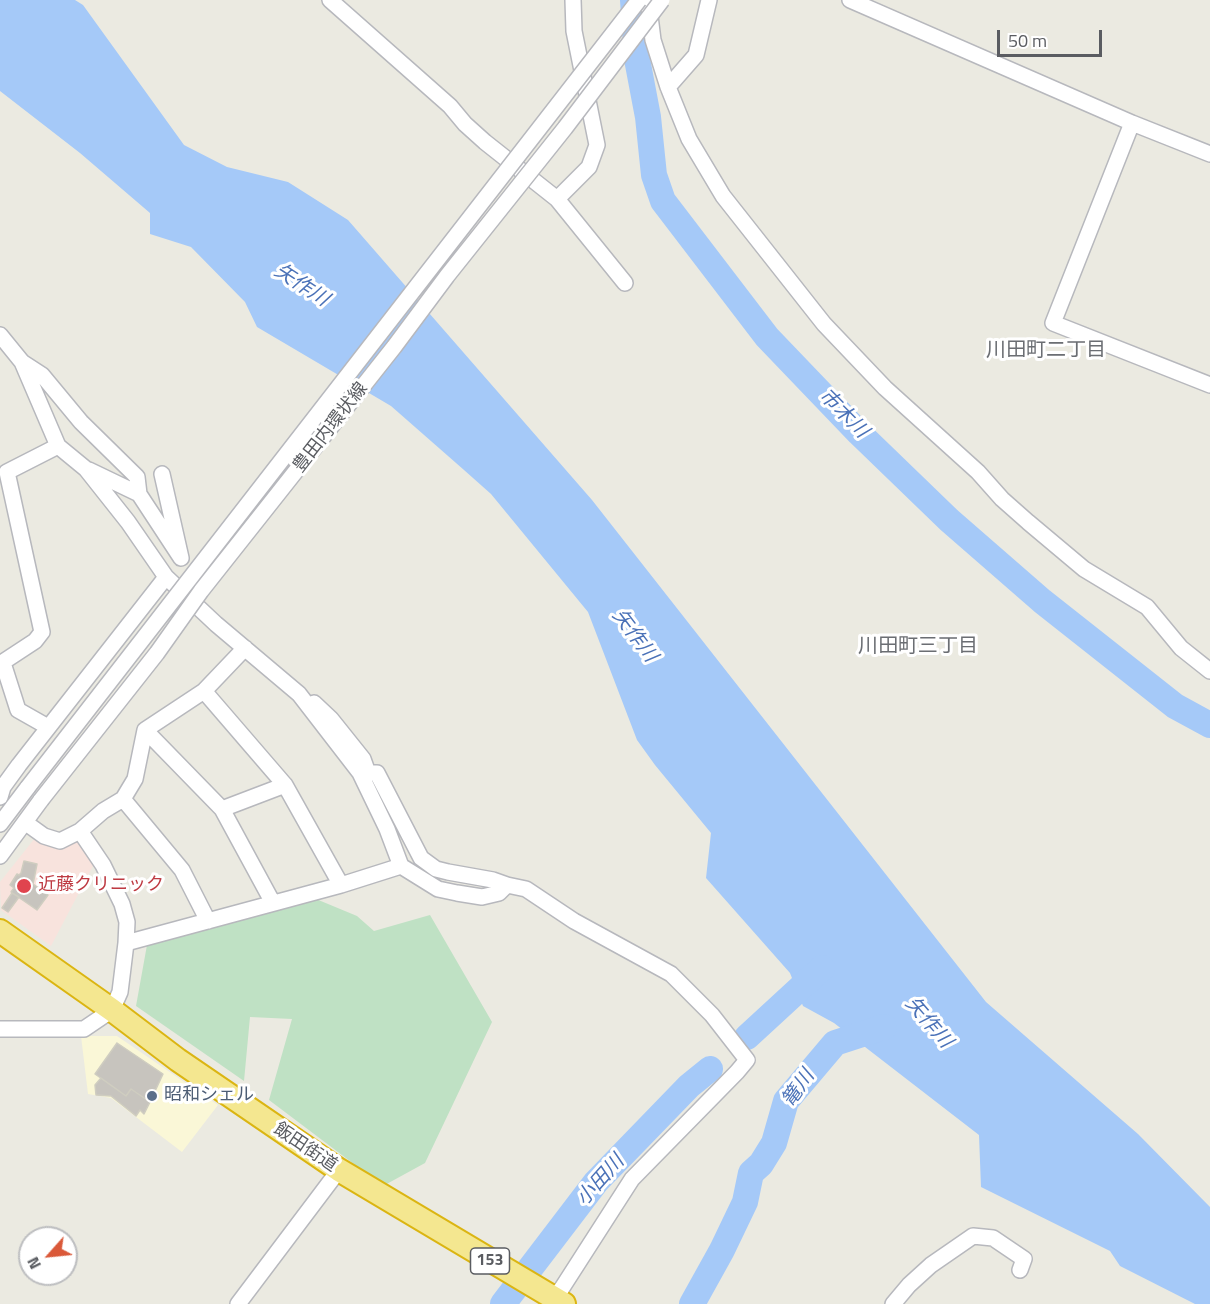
<!DOCTYPE html>
<meta charset="utf-8">
<style>
body{margin:0}
#map{position:relative;width:1210px;height:1304px;overflow:hidden;background:#ebeae1;font-family:"Titillium Web",sans-serif}
canvas{display:block}
.north{position:absolute;left:18px;top:1226px;width:60px;height:60px;box-sizing:border-box;background:#fff;border:2px solid #bdbec0;border-radius:50%;rotate:243deg;font-size:16px;font-weight:700;line-height:24px;text-align:center;color:#5a5c61}
.north::after{content:'';display:block;margin:auto;width:21px;height:27px;background:#da5939;clip-path:polygon(50% 0,100% 100%,50% 72%,0 100%)}
.scale{position:absolute;left:997px;top:30px;width:105px;height:27px;box-sizing:border-box;border:3px solid #5a5c61;border-top:0;padding-left:8px;font-size:18px;line-height:21px;white-space:nowrap;color:#5a5c61;-webkit-text-stroke:4px #fff;paint-order:stroke}
</style>
<div id="map">
<canvas width="1210" height="1304"></canvas>
<div class="north">N</div>
<div class="scale">50 m</div>
</div>
<script>
const c = document.querySelector('canvas').getContext('2d');
c.lineJoin = 'round';
function fill(path, color) {
  c.fillStyle = color;
  c.fill(path, 'evenodd');
}
function toPath(rows) {
  const path = new Path2D();
  for (const r of rows) {
    path.moveTo(r[0], r[1]);
    for (let i = 2; i < r.length; i += 2) path.lineTo(r[i], r[i + 1]);
  }
  return path;
}
function strokePath(path, color, width, dash) {
  c.strokeStyle = color;
  c.lineWidth = width;
  c.lineCap = dash ? 'butt' : 'round';
  c.setLineDash(dash || []);
  c.stroke(path);
}
function drawText(font, color, halo, rows, align = 'center') {
  c.font = font + ' "Titillium Web","Noto Sans JP",sans-serif';
  c.lineWidth = 6;
  c.setLineDash([]);
  c.textBaseline = 'middle';
  c.strokeStyle = halo;
  c.fillStyle = color;
  for (const [text, x, y, turn = 0] of rows) {
    c.save();
    c.translate(x, y);
    c.rotate((+turn || 0) * Math.PI / 180);
    c.textAlign = isNaN(turn) ? turn : align;
    if (halo) c.strokeText(text, 0, 0);
    c.fillText(text, 0, 0);
    c.restore();
  }
}
const commercial = toPath([
 [81,1036,117,1036,218,1105,182,1152,111,1098,88,1094]
]);
const medical = toPath([
 [35,838,41,843,53,847,77,841,94,864,51,946,1,910,0,882]
]);
const green = toPath([
 [316,899,357,916,374,931,430,915,492,1022,425,1163,383,1186,269,1100,292,1019,250,1017,244,1081,136,1006,147,945]
]);
const water = toPath([
 [0,0,75,0,83,5,184,145,227,167,288,182,348,220,592,500,986,1002,1138,1134,1210,1207,1210,1304,1195,1304,1120,1266,1110,1251,981,1187,979,1135,834,1023,803,1006,790,973,706,878,711,833,655,765,637,740,588,612,491,494,464,470,391,406,257,327,245,302,191,247,150,234,150,213,80,153,0,91]
]);
const river = toPath([
 [633,0,637,59,648,117,654,175,663,201,767,337,859,433,949,520,1042,601,1175,706,1210,725],
 [747,1037,822,968],
 [503,1304,596,1182,689,1086,710,1069],
 [692,1304,722,1250,745,1202,751,1173,761,1164,774,1143,786,1101,835,1043,884,1027]
]);
const building = toPath([
 [24,861,37,864,33,884,48,895,37,910,11,892,14,888,10,885,17,874,19,875,21,873,24,861],
 [12,893,19,897,8,912,2,908,12,893],
 [117,1043,163,1074,150,1102,131,1089,126,1096,95,1074,117,1043],
 [101,1078,126,1096,131,1089,150,1102,144,1114,140,1110,136,1116,111,1096,96,1095,95,1085,101,1078]
]);
const minor = toPath([
 [330,0,450,106,465,124,485,142,557,199,625,283],
 [648,0,653,40,668,87,689,139,723,196,824,324,885,388,978,472,1002,499,1028,522,1084,569,1147,607,1181,648,1210,671],
 [850,0,1132,123,1210,154],
 [668,87,696,55,709,0],
 [1132,123,1053,323,1210,385],
 [557,199,589,167,597,145,574,31,573,0],
 [0,335,22,362,58,446,86,469,128,522,166,577,216,624,299,694,360,773,387,829,401,866,438,889,457,893,482,897,499,893,507,885,526,889,574,921,671,974,712,1015,747,1060,737,1072,632,1179,562,1288,554,1298],
 [22,362,42,375,81,422,137,477,139,494],
 [89,470,139,494,181,558,162,474],
 [3,663,18,710,48,727],
 [0,664,35,641,42,632,7,472,58,446],
 [204,691,285,785,341,885],
 [314,703,331,719,363,759,368,773,377,773,421,858,436,869,448,872,493,880,507,885],
 [145,730,222,809,273,903],
 [0,797,3,787,19,765,166,577],
 [123,799,182,870,208,921],
 [222,809,285,785],
 [26,823,44,836,60,841,80,831,103,811,123,799,135,779,145,730,204,691,245,648],
 [0,824,28,787],
 [0,856,41,800],
 [126,943,341,885,401,866],
 [0,1029,84,1029,112,1010,120,992,126,943,127,922,122,904,103,865,80,831],
 [238,1304,339,1170],
 [893,1304,909,1285,931,1265,973,1236,993,1238,1024,1259,1020,1270]
]);
const highway = toPath([
 [0,931,112,1010,178,1060,339,1170,564,1304]
]);
const minorBridge = toPath([
 [28,787,639,0],
 [41,800,157,653,201,591,394,347,447,276,565,128,662,0]
]);
const markers = [
 [24,886,8,"#e0444e"],
 [152,1096,6,"#5c6f8a"]
];
const shields = [
 [490,1261,39]
];
const shieldNames = [
 ["153",490,1261]
];
const streetNames = [
 ["豊田内環状線",331,428,-52],
 ["飯田街道",305,1148,34]
];
const healthNames = [
 ["近藤クリニック",38,886]
];
const serviceNames = [
 ["昭和シェル",164,1096]
];
const waterNames = [
 ["矢作川",301,286,33],
 ["市木川",843,414,45],
 ["矢作川",634,636,53],
 ["矢作川",928,1023,49],
 ["篭川",799,1089,-55],
 ["小田川",601,1181,-48]
];
const neighbourhoodNames = [
 ["川田町二丁目",1046,351],
 ["川田町三丁目",918,647]
];
fill(commercial, '#faf7d7');
fill(medical, '#f8e3dd');
fill(green, '#bfe1c4');
fill(water, '#a5c9f8');
strokePath(river, '#a5c9f8', 26);
fill(building, '#c7c4be');
strokePath(building, '#cfcdc0', 1.5);
strokePath(minor, '#b7b8bd', 18);
strokePath(highway, '#dbb512', 26);
strokePath(minor, '#fff', 15);
strokePath(highway, '#f4e790', 22);
strokePath(minorBridge, '#b7b8bd', 18, []);
strokePath(minorBridge, '#fff', 15);
for (const [x, y, r, color] of markers) {
  const dot = new Path2D();
  dot.arc(x, y, r, 0, 2 * Math.PI);
  c.fillStyle = color;
  c.fill(dot);
  strokePath(dot, '#fff', 2);
}
for (const [x, y, w] of shields) {
  const box = new Path2D();
  box.roundRect(x - w / 2, y - 13, w, 26, 4.5);
  c.fillStyle = '#fff';
  c.fill(box);
  strokePath(box, '#5a5c61', 1.5);
}
drawText('bold 16px', '#5a5c61', null, shieldNames);
drawText('18px', '#5a5c61', '#fff', streetNames);
drawText('18px', '#be3a42', '#fff', healthNames, 'left');
drawText('18px', '#4e5e75', '#fff', serviceNames, 'left');
drawText('italic 20px', '#4b72b8', '#fff', waterNames);
drawText('20px', '#6b6e73', '#fff', neighbourhoodNames);
</script>
